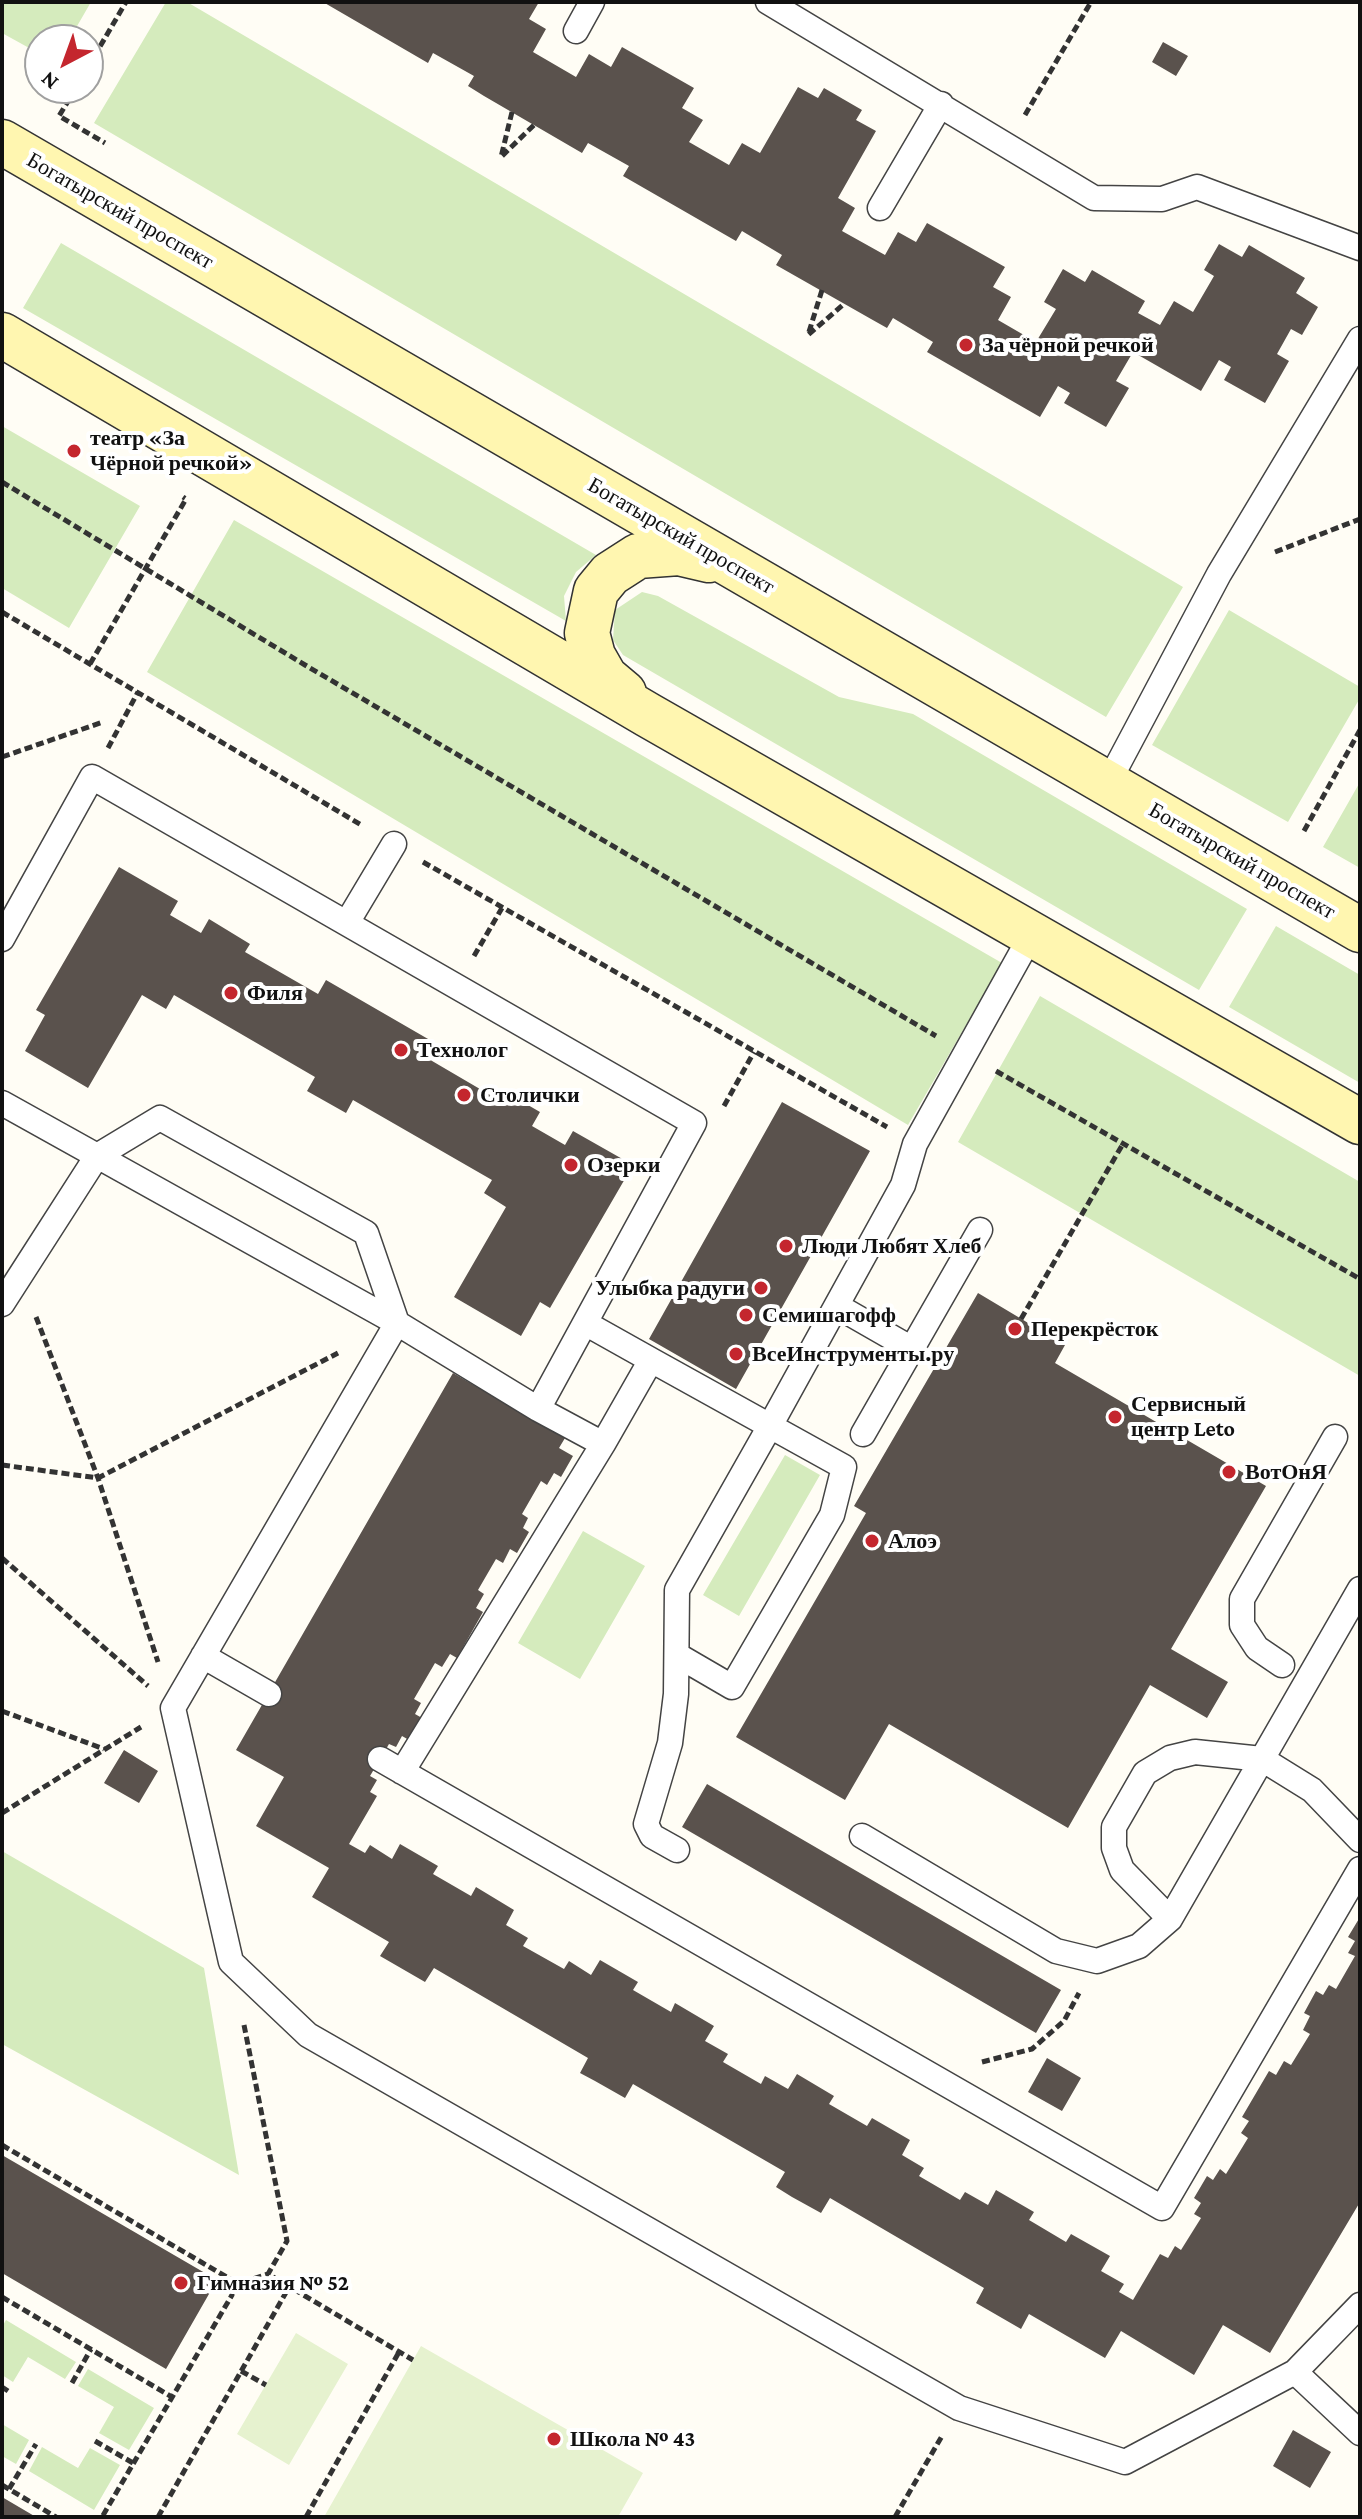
<!DOCTYPE html>
<meta charset="utf-8">
<style>
body{margin:0}
#map{position:relative;width:1362px;height:2519px;overflow:hidden;background:#fffdf5;font-family:"Crimson Pro",serif}
canvas{display:block}
.frame{position:absolute;inset:0;border:4px solid #111;pointer-events:none}
.north{position:absolute;left:24px;top:24px;width:80px;height:80px;box-sizing:border-box;background:#fff;border:2px solid #a0a0a0;border-radius:50%;rotate:221deg;font-size:22px;font-weight:700;line-height:32px;text-align:center;color:#111}
.north::after{content:'';display:block;margin:auto;width:28px;height:36px;background:#c4262e;clip-path:polygon(50% 0,100% 100%,50% 72%,0 100%)}
</style>
<div id="map">
<canvas width="1362" height="2519"></canvas>
<div class="frame"></div>
<div class="north">N</div>
</div>
<script>
const c = document.querySelector('canvas').getContext('2d');
c.lineJoin = 'round';
function fill(path, color) {
  c.fillStyle = color;
  c.fill(path, 'evenodd');
}
function toPath(rows) {
  const path = new Path2D();
  for (const r of rows) {
    path.moveTo(r[0], r[1]);
    for (let i = 2; i < r.length; i += 2) path.lineTo(r[i], r[i + 1]);
  }
  return path;
}
function strokePath(path, color, width, dash) {
  c.strokeStyle = color;
  c.lineWidth = width;
  c.lineCap = dash ? 'butt' : 'round';
  c.setLineDash(dash || []);
  c.stroke(path);
}
function drawText(font, color, halo, rows, align = 'center') {
  c.font = font + ' "Crimson Pro",serif';
  c.lineWidth = 8;
  c.setLineDash([]);
  c.textBaseline = 'middle';
  c.strokeStyle = halo;
  c.fillStyle = color;
  for (const [text, x, y, turn = 0] of rows) {
    c.save();
    c.translate(x, y);
    c.rotate((+turn || 0) * Math.PI / 180);
    c.textAlign = isNaN(turn) ? turn : align;
    if (halo) c.strokeText(text, 0, 0);
    c.fillText(text, 0, 0);
    c.restore();
  }
}
const green = toPath([
 [2,2,91,2,69,40,40,40,40,54,2,33],
 [166,2,187,2,1183,587,1106,717,94,123],
 [61,243,596,555,576,572,564,596,566,621,23,308],
 [2,426,140,506,69,628,2,588],
 [234,520,1002,963,908,1125,147,672],
 [642,592,658,596,839,697,913,714,1247,909,1199,990,623,655,613,640,615,610],
 [1229,610,1360,687,1360,698,1288,822,1152,745],
 [1360,782,1360,868,1323,847],
 [1276,926,1360,975,1360,1083,1229,1007],
 [1040,996,1360,1182,1360,1376,958,1142],
 [785,1455,820,1475,739,1616,703,1595],
 [583,1531,645,1566,580,1679,518,1643],
 [2,1851,204,1968,239,2175,2,2044],
 [6,2320,76,2362,65,2379,28,2357,13,2382,2,2375,2,2327],
 [88,2369,154,2408,129,2450,99,2433,114,2407,78,2386],
 [2,2424,29,2440,16,2464,2,2456],
 [42,2447,78,2468,90,2448,120,2465,94,2510,29,2471]
]);
const pitch = toPath([
 [296,2333,348,2364,289,2465,237,2434],
 [421,2346,643,2473,618,2517,324,2517]
]);
const building = toPath([
 [323,2,539,2,529,19,546,29,533,52,576,77,589,54,611,67,622,47,694,88,682,108,703,120,689,142,729,165,742,143,760,153,798,87,818,98,824,88,862,110,856,120,876,131,838,198,855,208,842,231,885,255,898,232,916,242,927,223,1005,267,993,287,1011,297,998,320,1036,342,1056,309,1044,302,1063,269,1085,282,1092,270,1145,301,1138,313,1160,325,1174,301,1193,312,1214,276,1204,270,1219,244,1242,257,1249,245,1305,278,1296,293,1318,307,1302,335,1291,329,1277,354,1289,361,1265,403,1224,380,1231,367,1219,360,1201,391,1133,352,1116,381,1129,388,1106,427,1064,403,1070,393,1058,386,1040,417,927,352,933,342,893,318,887,328,871,319,776,265,782,255,742,231,736,241,623,176,629,166,588,143,582,153,484,96,468,86,474,76,433,53,428,63],
 [1163,42,1188,56,1176,76,1152,62],
 [119,867,178,901,170,915,201,933,209,919,250,944,245,952,318,994,326,980,435,1043,427,1058,497,1099,502,1090,540,1112,532,1126,565,1145,573,1131,633,1165,550,1308,540,1302,521,1336,454,1297,506,1207,484,1193,492,1180,353,1100,346,1113,307,1091,315,1077,174,995,166,1009,142,995,88,1088,25,1051,45,1015,36,1010],
 [782,1102,870,1151,736,1389,649,1339],
 [978,1293,1065,1345,1055,1363,1266,1486,1171,1649,1228,1682,1207,1718,1150,1685,1068,1828,889,1724,845,1800,736,1737,866,1513,854,1506],
 [453,1373,565,1438,559,1448,573,1456,561,1477,554,1473,547,1485,541,1481,522,1514,528,1518,523,1528,529,1532,517,1553,510,1549,503,1563,496,1559,478,1590,484,1594,476,1608,483,1612,457,1658,450,1654,442,1667,435,1663,414,1699,421,1703,415,1714,422,1718,409,1740,402,1736,396,1747,389,1744,370,1776,377,1780,370,1792,377,1796,349,1844,365,1853,370,1845,392,1859,400,1844,438,1866,433,1874,471,1896,476,1887,514,1910,506,1925,528,1938,523,1946,564,1969,569,1961,591,1975,600,1960,638,1982,633,1990,671,2012,675,2003,714,2026,705,2041,728,2054,723,2062,761,2084,765,2076,788,2089,797,2074,834,2096,829,2104,867,2126,872,2118,910,2140,902,2155,924,2168,919,2176,960,2200,965,2192,988,2205,996,2190,1034,2212,1029,2220,1066,2242,1071,2234,1110,2256,1101,2271,1124,2284,1119,2292,1133,2300,1160,2254,1168,2258,1175,2246,1181,2250,1201,2218,1194,2214,1201,2203,1194,2198,1207,2176,1213,2180,1220,2169,1226,2174,1248,2138,1241,2133,1249,2121,1242,2117,1269,2071,1276,2075,1284,2061,1291,2065,1310,2034,1303,2030,1310,2016,1304,2013,1316,1991,1323,1995,1329,1985,1336,1989,1355,1956,1348,1953,1355,1941,1348,1937,1360,1917,1360,2202,1270,2353,1223,2325,1194,2375,1121,2331,1105,2358,1029,2314,1021,2329,976,2303,984,2288,830,2198,821,2213,792,2197,776,2187,785,2172,633,2084,625,2098,595,2081,580,2073,588,2058,434,1968,425,1982,380,1956,389,1942,312,1897,329,1868,256,1826,284,1777,236,1750],
 [124,1750,158,1771,139,1803,104,1783],
 [707,1784,1061,1990,1036,2033,682,1827],
 [1047,2058,1081,2078,1062,2111,1028,2092],
 [2,2155,217,2280,166,2369,2,2273],
 [1293,2430,1331,2452,1310,2488,1273,2466],
 [2,2497,36,2517,2,2517]
]);
const path = toPath([
 [88,67,126,2],
 [76,88,59,116,105,143],
 [512,112,501,157,535,124],
 [1025,115,1091,2],
 [822,290,808,335,844,304],
 [2,482,305,665,936,1036],
 [1275,552,1360,519],
 [2,612,363,826],
 [90,664,186,499,183,497],
 [108,748,138,692],
 [2,757,103,722],
 [1304,831,1360,730],
 [423,862,887,1127],
 [474,956,502,908],
 [996,1071,1360,1279],
 [724,1106,754,1052],
 [36,1317,98,1478,158,1662],
 [1021,1319,1124,1142],
 [2,1465,98,1478,338,1353],
 [2,1558,148,1686],
 [2,1711,104,1749],
 [2,1813,141,1727],
 [244,2025,287,2241,268,2274,413,2360],
 [982,2062,1032,2049,1064,2021,1079,1993],
 [2,2145,230,2279,232,2295,102,2517],
 [231,2286,268,2274],
 [2,2297,172,2397],
 [241,2371,266,2385],
 [72,2383,91,2349],
 [2,2387,8,2391],
 [95,2441,133,2463],
 [2,2485,56,2517],
 [9,2489,36,2444],
 [158,2517,288,2289],
 [306,2517,399,2352],
 [895,2517,942,2436]
]);
const service = toPath([
 [768,2,1094,198,1162,199,1197,187,1360,248],
 [576,31,592,2],
 [880,208,941,104],
 [1108,783,1219,574,1360,339],
 [348,921,394,844],
 [2,939,92,777,694,1123,538,1409],
 [2,1103,397,1323,538,1409,603,1444,651,1360,770,1426,903,1185,915,1144,1033,932],
 [2,1304,97,1156,160,1118,366,1233,397,1323,173,1708,231,1962,308,2035,959,2408,1125,2462,1295,2372,1360,2305],
 [837,1306,912,1349],
 [585,1323,651,1360],
 [863,1434,980,1230],
 [203,1656,269,1694],
 [1282,1665,1257,1648,1242,1625,1242,1599,1335,1437],
 [380,1759,1162,2208,1360,1869],
 [402,1772,603,1444],
 [862,1836,1056,1951,1097,1961,1139,1946,1170,1919,1360,1589],
 [677,1850,652,1836,646,1824,670,1743,676,1694,677,1590,770,1426,844,1467,832,1515,732,1687,677,1655],
 [1170,1919,1122,1870,1114,1848,1114,1827,1145,1773,1170,1758,1195,1752,1262,1759,1312,1790,1360,1840],
 [1295,2372,1360,2433]
]);
const secondary = toPath([
 [2,142,1360,930],
 [2,335,648,715,1360,1122],
 [624,693,605,677,593,656,587,633,596,591,610,574,638,556,679,553,709,560]
]);
const markers = [
 [966,345,8,"#c4262e"],
 [74,451,8,"#c4262e"],
 [231,993,8,"#c4262e"],
 [401,1050,8,"#c4262e"],
 [464,1095,8,"#c4262e"],
 [571,1165,8,"#c4262e"],
 [786,1246,8,"#c4262e"],
 [761,1288,8,"#c4262e"],
 [746,1315,8,"#c4262e"],
 [1015,1329,8,"#c4262e"],
 [736,1354,8,"#c4262e"],
 [1115,1417,8,"#c4262e"],
 [1229,1472,8,"#c4262e"],
 [872,1541,8,"#c4262e"],
 [181,2283,8,"#c4262e"],
 [554,2439,8,"#c4262e"]
];
const streetNames = [
 ["Богатырский проспект",120,211,30],
 ["Богатырский проспект",681,536,30],
 ["Богатырский проспект",1242,861,30]
];
const poiNames = [
 ["За чёрной речкой",982,345],
 ["театр «За",90,438],
 ["Чёрной речкой»",90,463],
 ["Филя",247,993],
 ["Технолог",417,1050],
 ["Столички",480,1095],
 ["Озерки",587,1165],
 ["Люди Любят Хлеб",802,1246],
 ["Улыбка радуги",745,1288,"right"],
 ["Семишагофф",762,1315],
 ["Перекрёсток",1031,1329],
 ["ВсеИнструменты.ру",752,1354],
 ["Сервисный",1131,1404],
 ["центр Leto",1131,1429],
 ["ВотОнЯ",1245,1472],
 ["Алоэ",888,1541],
 ["Гимназия № 52",197,2283],
 ["Школа № 43",570,2439]
];
fill(green, '#d5ebbd');
fill(pitch, '#e6f2cf');
fill(building, '#5a524d');
strokePath(service, '#444', 27);
strokePath(secondary, '#333', 47);
strokePath(path, '#333', 5, [8, 4]);
strokePath(service, '#fff', 24);
strokePath(secondary, '#fff6b0', 44);
for (const [x, y, r, color] of markers) {
  const dot = new Path2D();
  dot.arc(x, y, r, 0, 2 * Math.PI);
  c.fillStyle = color;
  c.fill(dot);
  strokePath(dot, '#fff', 3);
}
drawText('22px', '#111', '#fff', streetNames);
drawText('bold 22px', '#111', '#fff', poiNames, 'left');
</script>
